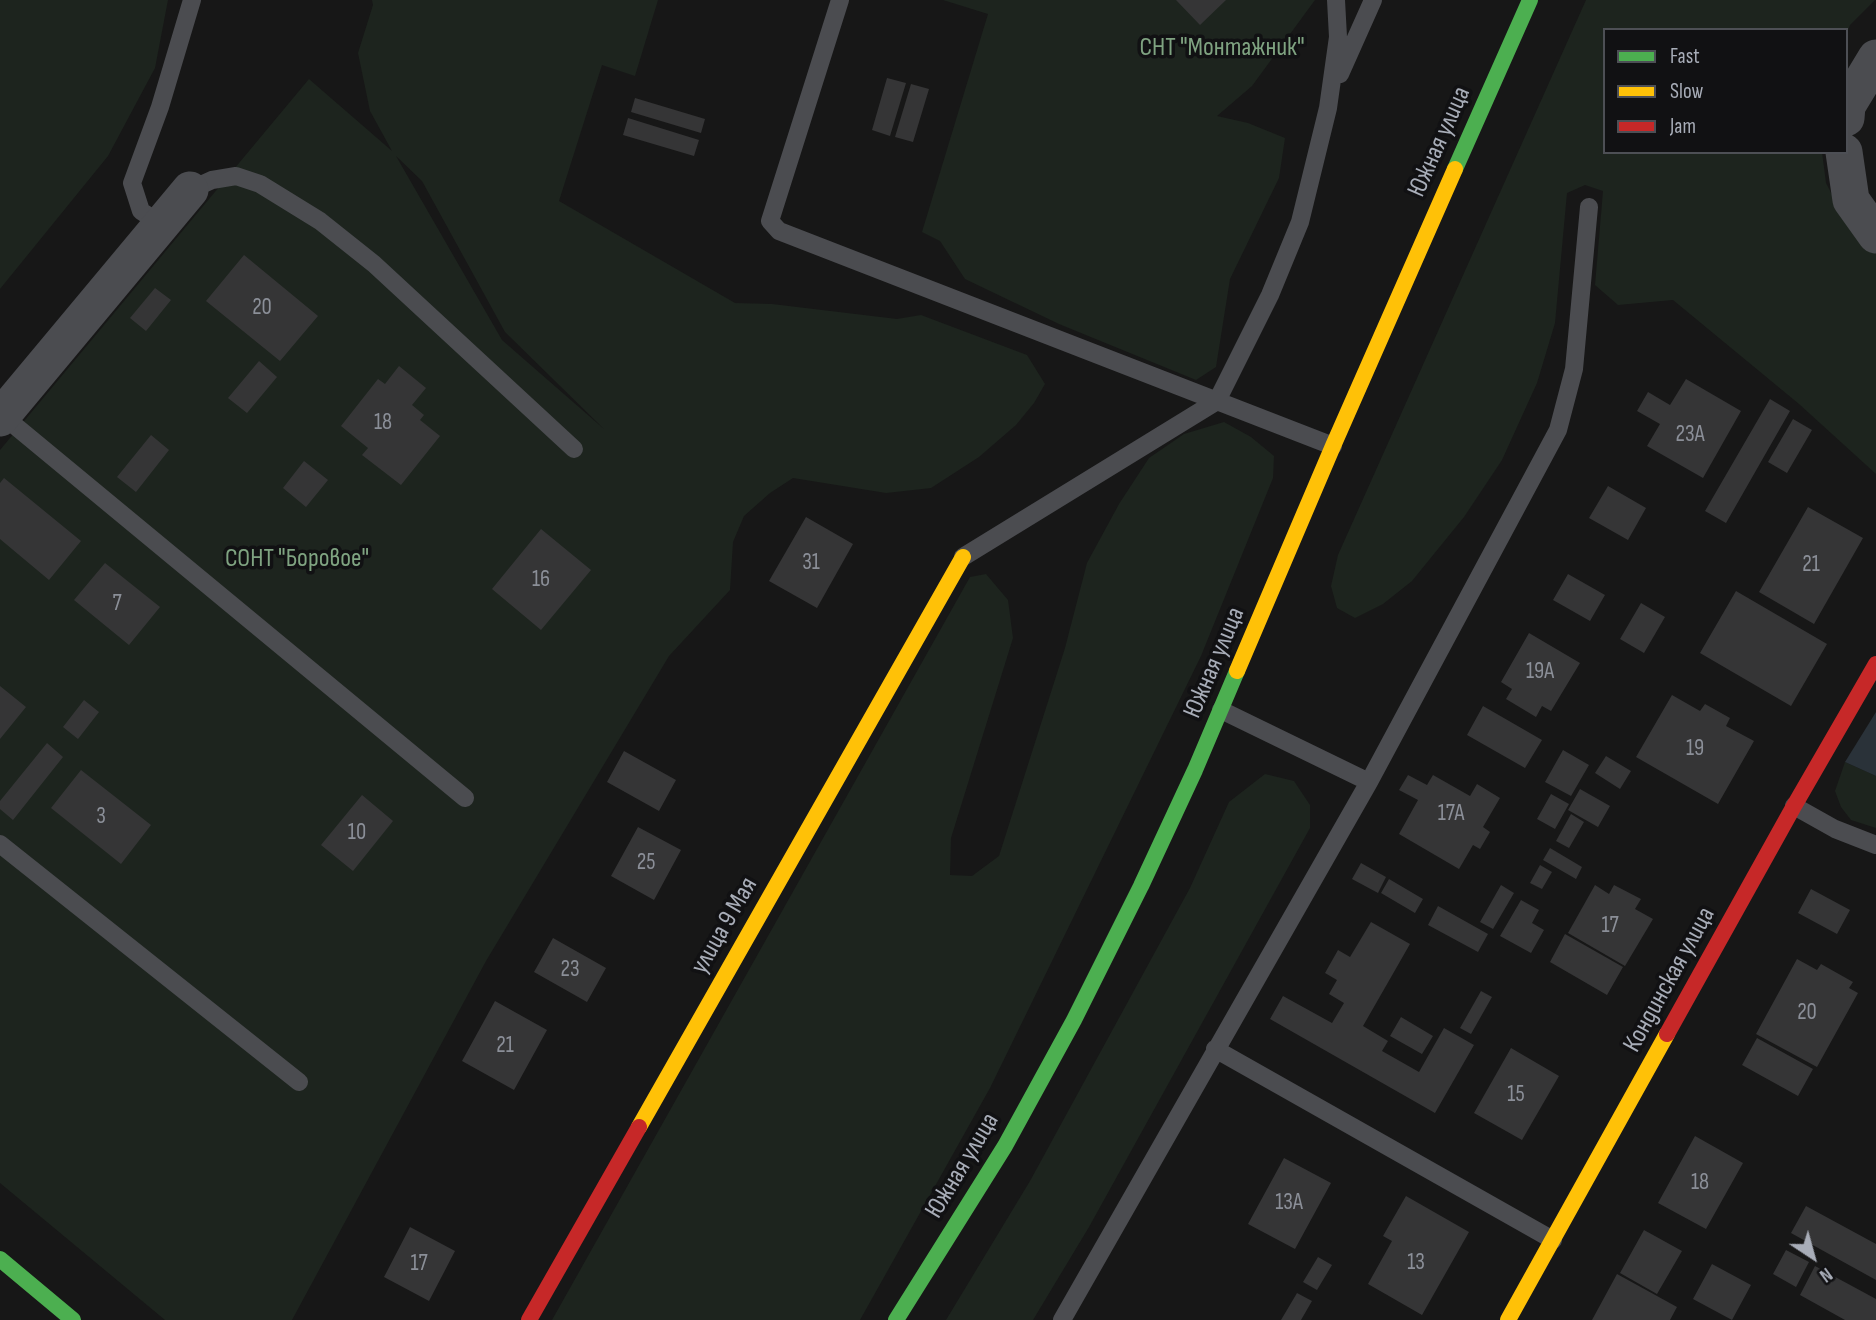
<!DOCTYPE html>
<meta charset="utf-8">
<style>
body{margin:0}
#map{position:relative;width:1876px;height:1320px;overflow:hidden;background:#171717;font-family:"Sofia Sans Condensed",sans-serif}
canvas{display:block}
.legend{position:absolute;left:1603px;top:28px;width:245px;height:126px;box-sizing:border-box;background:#111113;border:2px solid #4d4f55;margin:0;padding:9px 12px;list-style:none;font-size:21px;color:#a8adb8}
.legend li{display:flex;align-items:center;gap:14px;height:35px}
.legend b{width:35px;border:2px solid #4d4f55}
.north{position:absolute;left:1778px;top:1222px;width:70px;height:70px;-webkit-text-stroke:5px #111113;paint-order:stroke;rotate:144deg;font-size:19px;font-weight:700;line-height:28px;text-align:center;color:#a8adb8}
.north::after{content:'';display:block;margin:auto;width:24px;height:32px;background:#a8adb8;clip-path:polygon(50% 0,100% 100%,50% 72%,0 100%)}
</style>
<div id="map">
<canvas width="1876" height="1320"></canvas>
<ul class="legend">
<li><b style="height:9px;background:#4caf50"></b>Fast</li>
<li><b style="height:9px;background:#ffc107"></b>Slow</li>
<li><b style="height:9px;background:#c62828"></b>Jam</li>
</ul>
<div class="north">N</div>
</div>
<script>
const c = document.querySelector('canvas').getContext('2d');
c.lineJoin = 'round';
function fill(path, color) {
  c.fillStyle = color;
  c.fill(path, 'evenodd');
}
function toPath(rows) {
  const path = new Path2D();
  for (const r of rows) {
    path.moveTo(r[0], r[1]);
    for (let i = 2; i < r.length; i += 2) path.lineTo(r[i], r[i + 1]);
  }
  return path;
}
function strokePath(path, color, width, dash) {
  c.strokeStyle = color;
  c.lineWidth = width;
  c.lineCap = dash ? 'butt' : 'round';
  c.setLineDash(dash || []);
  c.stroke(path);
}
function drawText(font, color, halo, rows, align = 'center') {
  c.font = font + ' "Sofia Sans Condensed",sans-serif';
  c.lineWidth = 7;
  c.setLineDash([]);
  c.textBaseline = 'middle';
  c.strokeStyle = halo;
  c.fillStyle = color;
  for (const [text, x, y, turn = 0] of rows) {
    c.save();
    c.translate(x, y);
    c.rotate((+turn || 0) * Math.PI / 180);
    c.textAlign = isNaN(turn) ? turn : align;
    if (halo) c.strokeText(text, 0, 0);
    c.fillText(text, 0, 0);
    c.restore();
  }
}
const green = toPath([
 [0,0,168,0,155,68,108,156,0,289],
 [372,0,658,0,635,76,602,65,559,201,735,303,772,304,897,319,921,315,1027,355,1045,384,1034,403,1016,425,979,457,931,488,886,493,793,478,770,493,744,516,733,542,730,590,669,656,486,961,292,1320,165,1320,0,1183,0,450,309,79,392,151,370,111,358,53,373,5],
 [396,156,422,181,505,332,604,429,502,340],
 [943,0,1315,0,1252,86,1217,116,1248,123,1285,138,1279,178,1230,279,1216,367,1196,380,1059,324,965,279,940,241,922,232,988,14],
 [1586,0,1875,0,1850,25,1846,36,1846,30,1605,30,1605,152,1822,152,1826,183,1843,216,1876,254,1876,474,1799,404,1673,300,1618,305,1595,285,1603,191,1585,185,1567,193,1555,323,1537,383,1502,460,1464,517,1412,581,1383,604,1355,618,1337,608,1331,586,1338,555],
 [1224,422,1251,437,1274,456,1273,478,1201,656,990,1088,860,1320,552,1320,970,577,986,574,1008,600,1013,638,951,838,950,875,972,876,999,856,1065,648,1087,563,1119,504,1149,458,1184,434],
 [1845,762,1876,776,1876,828,1851,820,1841,807,1835,791],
 [1265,774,1294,781,1310,805,1310,828,1089,1227,1033,1320,946,1320,1030,1181,1190,888,1229,802]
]);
const water = toPath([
 [1876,712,1876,776,1845,762]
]);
const building = toPath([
 [1176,0,1226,0,1200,25],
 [887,78,906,83,890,136,872,130],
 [911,84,929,89,913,142,895,137],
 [635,98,705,119,701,133,631,112],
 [628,118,699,140,694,156,623,135],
 [244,255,318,316,280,361,206,301],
 [155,288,171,300,146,331,130,318],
 [259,361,277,377,247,413,228,398],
 [399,366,426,388,412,405,424,415,420,420,440,436,401,485,362,455,368,448,341,426,378,379,385,384],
 [1686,379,1741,411,1703,478,1647,446,1660,424,1637,411,1648,392,1670,405],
 [1770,399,1790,411,1726,523,1705,511],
 [1793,419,1812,430,1787,473,1768,462],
 [151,435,169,450,136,492,117,477],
 [304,461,328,480,306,507,283,488],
 [4,478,81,541,49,580,0,539,0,483],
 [1608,486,1646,508,1628,540,1589,518],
 [1808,507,1863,538,1814,624,1759,592],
 [806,517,853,544,817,608,769,581],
 [541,529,591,570,541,630,492,589],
 [105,563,160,607,129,645,74,600],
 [1568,574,1605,595,1590,621,1553,600],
 [1736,591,1827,644,1791,706,1700,653],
 [1641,603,1665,617,1644,653,1620,639],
 [1529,633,1580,663,1551,711,1542,706,1536,717,1506,699,1512,689,1501,682],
 [0,686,26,707,0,739],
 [1672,695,1700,711,1705,704,1730,718,1726,726,1754,741,1718,804,1636,757],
 [84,700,99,712,78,739,63,727],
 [1483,706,1542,740,1525,768,1467,735],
 [47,743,63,757,13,820,0,809,0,801],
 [1563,750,1589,765,1571,796,1545,782],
 [624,751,676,780,659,811,607,782],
 [1606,756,1631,771,1620,789,1595,773],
 [81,770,151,825,121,864,51,808],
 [1408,775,1427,785,1433,775,1470,796,1477,784,1500,798,1483,827,1490,832,1480,849,1473,845,1459,869,1399,834,1418,800,1399,790],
 [1580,789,1610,806,1598,827,1568,810],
 [1551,794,1569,804,1555,829,1537,819],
 [362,795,393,821,353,871,321,845],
 [1571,814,1584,822,1569,848,1556,841],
 [638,827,681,850,654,900,611,876],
 [1550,848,1582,867,1576,879,1543,860],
 [1361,863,1386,877,1378,893,1352,879],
 [1540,865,1552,872,1542,889,1530,883],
 [1389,879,1423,899,1415,913,1381,893],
 [1501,885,1514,893,1493,929,1480,922],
 [1595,885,1609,894,1614,885,1641,899,1635,909,1653,919,1625,966,1568,933],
 [1811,889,1850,910,1837,934,1798,913],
 [1521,900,1539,910,1532,923,1544,930,1531,953,1500,936],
 [1438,906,1488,934,1478,952,1428,925],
 [1371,922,1410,944,1363,1026,1388,1041,1382,1051,1419,1072,1444,1028,1474,1045,1435,1113,1270,1019,1283,996,1332,1023,1344,1003,1329,994,1337,980,1325,973,1338,950,1350,957],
 [1565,934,1623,967,1607,995,1550,962],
 [553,938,606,968,587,1002,534,972],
 [1797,959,1817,970,1821,964,1853,982,1849,988,1858,993,1817,1067,1756,1034],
 [1481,991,1492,997,1471,1034,1460,1028],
 [495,1001,547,1030,514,1090,462,1061],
 [1401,1017,1433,1036,1422,1054,1390,1036],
 [1757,1038,1813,1069,1798,1096,1742,1065],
 [1511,1048,1559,1076,1522,1140,1474,1113],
 [1695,1136,1743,1163,1706,1229,1658,1203],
 [1284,1158,1331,1183,1295,1249,1248,1224],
 [1406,1196,1469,1232,1422,1315,1368,1284,1392,1241,1383,1236],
 [1806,1206,1876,1244,1876,1280,1791,1233],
 [410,1227,455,1251,429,1301,384,1277],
 [1644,1230,1682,1251,1657,1294,1620,1273],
 [1786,1250,1809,1262,1796,1287,1773,1274],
 [1318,1257,1332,1265,1317,1290,1303,1282],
 [1712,1264,1751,1285,1732,1320,1693,1299],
 [1815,1266,1876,1299,1876,1320,1845,1320,1800,1295],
 [1617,1274,1677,1307,1670,1320,1592,1320],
 [1297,1293,1312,1301,1301,1320,1281,1320]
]);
const lane = toPath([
 [840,0,770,221,779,231,1333,446],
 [1340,74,1373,0],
 [190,190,212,180,236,176,260,184,320,221,374,264,574,449],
 [161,224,141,211,132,183,160,107,192,0],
 [2,415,465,798],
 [963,557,1217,401,1270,295,1300,222,1328,108,1338,37,1336,0],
 [1221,710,1369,782],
 [1794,806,1835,829,1876,845],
 [0,844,299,1082],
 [1215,1049,1553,1240],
 [1062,1320,1369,782,1558,430,1574,369,1589,207]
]);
const street = toPath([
 [1846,118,1847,106,1876,58],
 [1844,152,1851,200,1876,235],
 [0,418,190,190]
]);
const fast = toPath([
 [1455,169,1530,0],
 [0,1259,73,1320],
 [896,1320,1005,1146,1074,1020,1141,886,1195,770,1237,671]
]);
const slow = toPath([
 [1237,671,1333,446,1455,169],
 [639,1127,963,557],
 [1508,1320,1667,1034]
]);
const jam = toPath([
 [1667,1034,1794,806,1876,664],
 [529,1320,639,1127]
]);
const numberNames = [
 ["20",262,308],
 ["18",383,423],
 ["23А",1690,435],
 ["31",811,563],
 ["21",1811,565],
 ["16",541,580],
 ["7",117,604],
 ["19А",1540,672],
 ["19",1695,749],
 ["17А",1451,814],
 ["3",101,817],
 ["10",357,833],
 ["25",646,863],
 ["17",1610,926],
 ["23",570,970],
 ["20",1807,1013],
 ["21",505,1046],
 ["15",1516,1095],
 ["18",1700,1183],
 ["13А",1289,1203],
 ["13",1416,1263],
 ["17",419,1264]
];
const parkNames = [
 ["СНТ \"Монтажник\"",1222,48],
 ["СОНТ \"Боровое\"",297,559]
];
const streetNames = [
 ["Южная улица",1440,142,-66],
 ["Южная улица",1215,663,-67],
 ["улица 9 Мая",725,926,-60],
 ["Кондинская улица",1670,980,-61],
 ["Южная улица",963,1166,-59]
];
fill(green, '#1d241e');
fill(water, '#2a3239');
fill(building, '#353536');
strokePath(lane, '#4b4c50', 18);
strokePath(street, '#4b4c50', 37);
strokePath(fast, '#4caf50', 16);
strokePath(slow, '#ffc107', 16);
strokePath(jam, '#c62828', 16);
drawText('23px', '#8b8f98', null, numberNames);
drawText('26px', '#7fa381', '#111113', parkNames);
drawText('26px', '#a8adb8', '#111113', streetNames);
</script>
